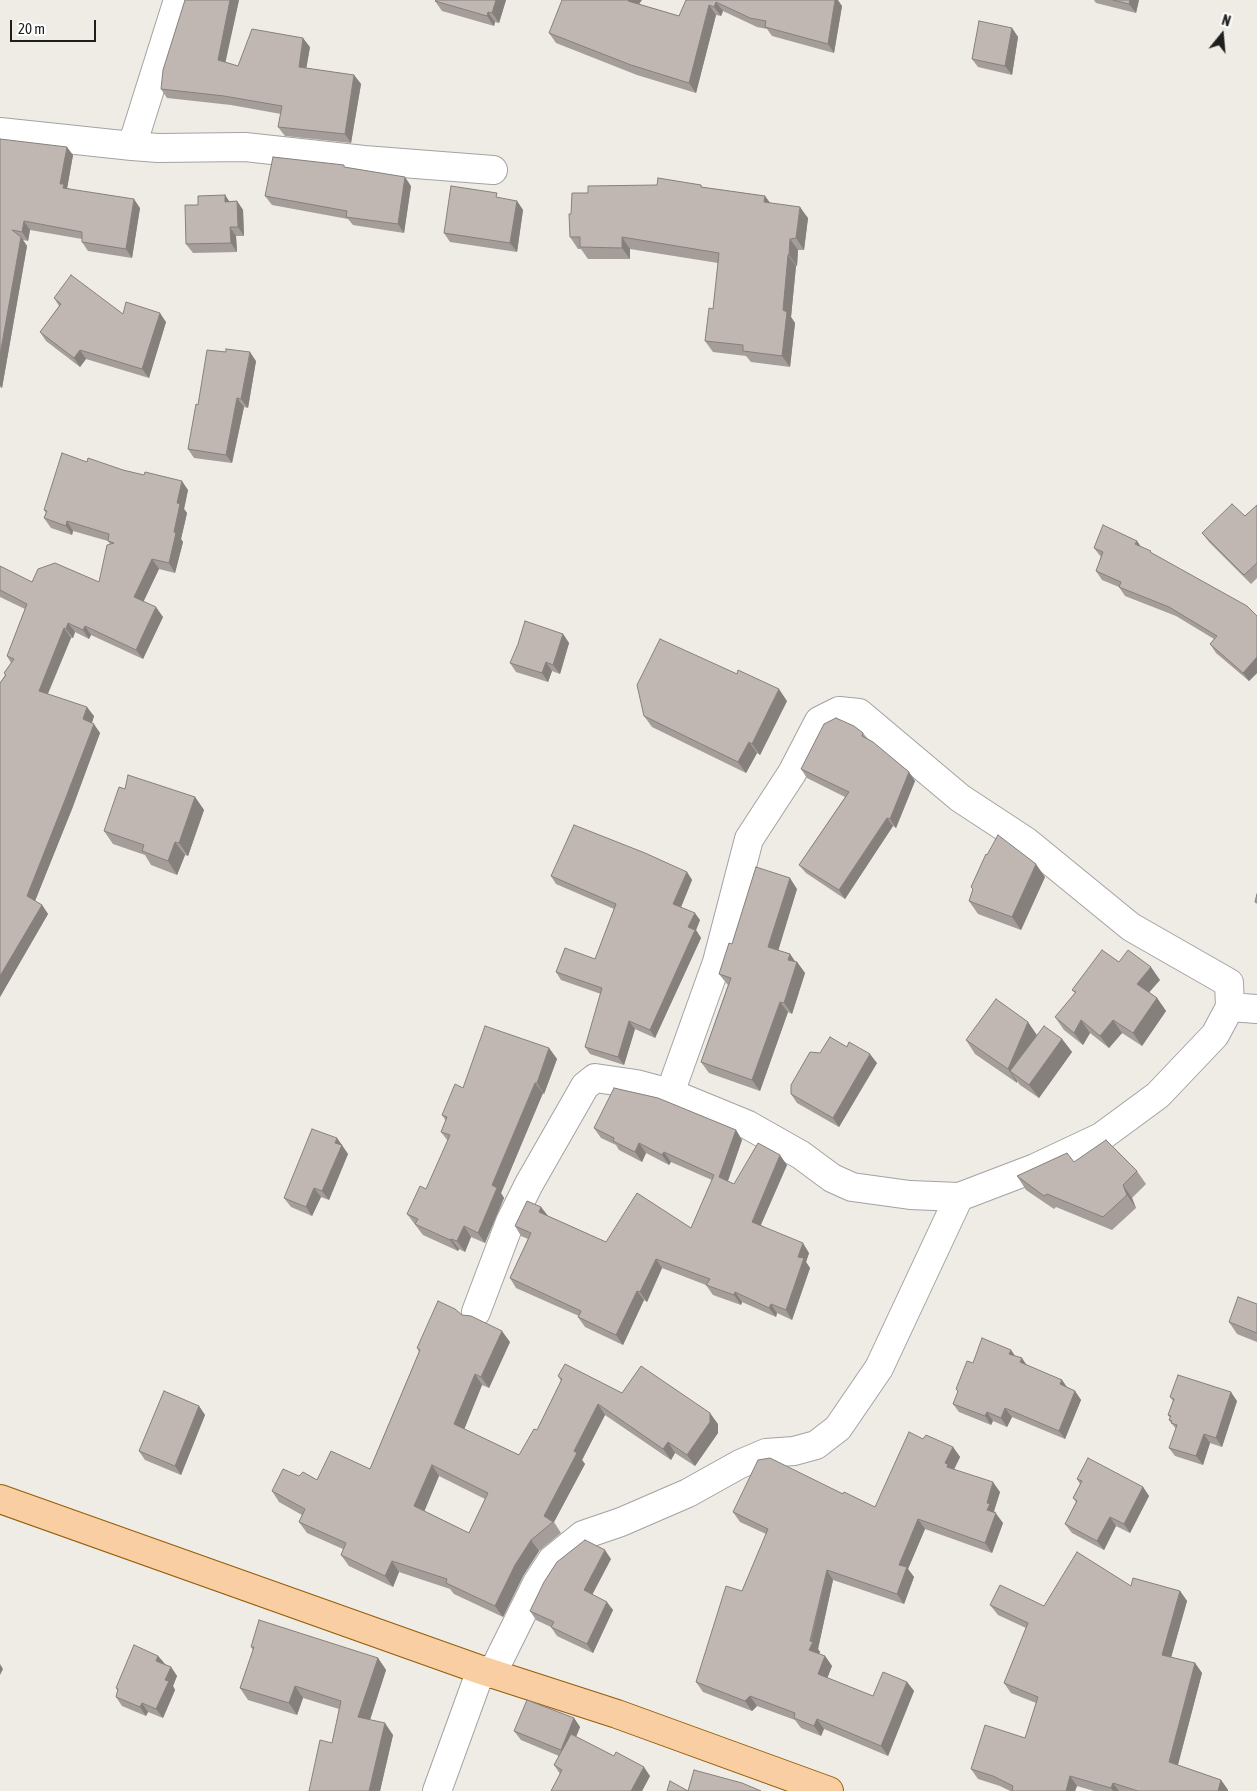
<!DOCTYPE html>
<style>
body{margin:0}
#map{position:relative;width:1257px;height:1791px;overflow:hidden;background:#efebe5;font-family:"Asap Condensed",sans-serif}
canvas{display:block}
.north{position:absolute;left:1197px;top:10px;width:50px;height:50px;-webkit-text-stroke:4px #fff;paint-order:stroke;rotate:17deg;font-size:14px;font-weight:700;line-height:20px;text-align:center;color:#1f1f1f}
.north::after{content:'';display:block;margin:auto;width:18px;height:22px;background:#1f1f1f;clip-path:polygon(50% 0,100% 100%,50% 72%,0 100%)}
.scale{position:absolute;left:10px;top:20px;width:86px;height:22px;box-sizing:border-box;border:2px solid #1f1f1f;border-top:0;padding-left:6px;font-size:15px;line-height:18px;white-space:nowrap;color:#1f1f1f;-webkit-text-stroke:4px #fff;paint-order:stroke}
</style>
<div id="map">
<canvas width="1257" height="1791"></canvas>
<div class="north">N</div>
<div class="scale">20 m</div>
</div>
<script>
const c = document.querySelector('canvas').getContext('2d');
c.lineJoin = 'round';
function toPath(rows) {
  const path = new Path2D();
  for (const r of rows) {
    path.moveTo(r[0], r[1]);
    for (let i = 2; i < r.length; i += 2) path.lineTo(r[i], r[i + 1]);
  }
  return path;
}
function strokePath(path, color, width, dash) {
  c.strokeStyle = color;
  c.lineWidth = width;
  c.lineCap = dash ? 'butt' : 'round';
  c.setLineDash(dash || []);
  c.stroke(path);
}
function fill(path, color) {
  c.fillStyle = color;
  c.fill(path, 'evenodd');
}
const minor = toPath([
 [0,132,132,146,158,148,245,147,364,160,493,170],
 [132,146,178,0],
 [670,1093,717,962,749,839,792,773,819,721,839,711,859,713,960,798,1027,842,1131,927,1229,983,1230,1007],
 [476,1312,510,1222,529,1184,585,1086,595,1078,636,1084,670,1093,748,1125,801,1155,832,1178,852,1187,910,1195,959,1197],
 [492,1674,537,1583,552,1560,583,1535,621,1522,688,1493,740,1464,766,1453,794,1451,816,1445,838,1428,879,1368,959,1197,1035,1168,1101,1137,1158,1095,1215,1035,1230,1007,1257,1009],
 [437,1791,481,1670]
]);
const primary = toPath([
 [0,1499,481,1670,617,1714,829,1791]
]);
const wall = toPath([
 [239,0,225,62,238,66,310,47,306,68,354,75,361,84,351,143,285,136,278,127,281,114,231,105,167,98,161,89],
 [506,0,499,23,495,22,494,26,442,11,435,1],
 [686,0,842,6,834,53,772,36,767,29,757,27,723,11,721,16,716,15,696,93,637,75,556,43,549,33,639,4,679,16],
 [1094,0,1139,0,1136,13,1096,3],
 [1012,28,1018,37,1012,75,978,67,972,59],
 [0,139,73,155,67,188,140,208,132,258,88,251,82,242,82,239,30,230,28,241,23,240,27,246,2,388,0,387],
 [345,168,411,186,404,233,353,225,348,219,272,205,265,196],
 [701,185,702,187,765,196,770,203,808,218,804,250,798,250,797,266,796,266,791,317,795,323,790,367,751,362,746,356,713,352,705,341,713,309,718,263,630,249,630,259,588,259,581,249,578,249,570,237,571,214,588,193],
 [225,195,229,201,237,201,243,210,244,236,236,236,237,252,193,253,186,244,198,205],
 [517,201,523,210,517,252,450,242,444,233],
 [54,298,123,314,166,322,149,378,86,359,80,367,46,341,40,332,59,306],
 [256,361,248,408,244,407,232,463,194,458,188,449,198,405],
 [87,462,123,470,188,490,184,509,187,513,181,539,183,542,175,573,159,569,143,601,163,617,143,659,91,635,89,639,75,632,73,638,71,638,48,694,94,716,92,723,100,733,72,809,35,901,42,905,48,914,0,997,0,683,5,675,4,673,11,663,7,656,25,609,0,597,0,566,32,582,99,582,110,544,108,541,73,531,72,535,51,528,44,518,46,513,44,510],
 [1257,505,1257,578,1251,584,1209,542,1202,533,1245,516],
 [1137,541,1141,547,1257,616,1257,673,1249,681,1216,653,1210,644,1214,639,1176,616,1125,596,1119,587,1102,580,1096,571,1101,557,1094,548],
 [563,634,569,643,560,674,552,671,548,682,516,672,510,663],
 [787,701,760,755,757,753,746,773,652,727,644,716],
 [863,733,867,738,909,772,915,781,896,828,893,826,845,899,806,873,799,865,845,797,807,778,801,769],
 [125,789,195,797,204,810,188,856,185,855,177,875,151,865,145,855,113,844,104,831],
 [687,872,692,880,681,907,700,920,696,930,701,938,655,1038,635,1029,624,1065,590,1054,585,1047,601,994,561,980,556,972,595,959,614,909,556,884,551,876],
 [1045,877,1021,930,978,914,969,901,973,889,971,887],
 [797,889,778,950,790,954,795,962,797,962,805,973,792,1014,788,1012,760,1091,709,1073,701,1062,728,985,727,984,719,974,732,944],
 [1119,962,1160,980,1149,992,1157,998,1166,1011,1142,1046,1122,1033,1109,1048,1090,1033,1083,1045,1064,1030,1055,1017,1075,993,1072,990],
 [1037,1035,1036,1037,1062,1039,1072,1052,1039,1098,1020,1085,1017,1081,1017,1083,975,1054,966,1040],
 [549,1048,557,1059,544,1094,543,1093,501,1193,504,1198,485,1243,471,1237,465,1252,459,1249,458,1251,423,1235,407,1214,426,1189,448,1141,441,1132,446,1121,442,1115,463,1088],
 [820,1053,877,1063,839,1127,797,1103,791,1094],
 [594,1128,736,1130,742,1140,728,1181,734,1184,787,1165,761,1225,809,1253,806,1262,810,1268,792,1320,777,1313,776,1317,742,1302,741,1305,713,1295,706,1285,662,1268,647,1302,644,1300,623,1345,585,1327,578,1317,579,1316,516,1288,510,1278,528,1239,521,1236,515,1226,541,1207,548,1216,606,1242,691,1228,712,1180,671,1162,669,1165,646,1153,642,1162,619,1150,616,1145,601,1138],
 [337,1138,348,1154,329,1200,321,1197,312,1216,291,1207,284,1198],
 [1074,1162,1137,1171,1146,1184,1132,1198,1136,1208,1112,1230,1056,1207,1054,1209,1026,1190,1017,1176],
 [1257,1304,1257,1342,1237,1334,1229,1322],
 [462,1315,510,1342,489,1388,482,1385,464,1429,519,1455,537,1430,561,1381,558,1376,622,1393,718,1424,718,1433,695,1466,675,1453,671,1460,605,1415,582,1460,585,1464,554,1522,561,1533,539,1551,523,1576,503,1617,454,1594,450,1589,399,1572,393,1587,349,1566,341,1555,343,1549,307,1533,299,1522,302,1515,279,1502,272,1491,299,1476,317,1480,370,1469,419,1352,417,1348],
 [439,1476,485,1499,469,1533,424,1511],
 [1011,1350,1015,1356,1026,1365,1062,1380,1067,1387,1075,1391,1081,1400,1065,1439,1012,1417,1007,1427,993,1421,991,1425,959,1412,953,1404,958,1392,956,1389,973,1363],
 [1170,1397,1237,1401,1222,1447,1210,1443,1203,1465,1175,1456,1169,1448,1176,1429,1169,1420,1170,1418,1168,1415,1173,1401],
 [199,1406,205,1415,181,1475,145,1460,139,1451],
 [923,1439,953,1447,960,1457,954,1470,1000,1492,994,1511,1003,1523,992,1553,925,1529,908,1569,914,1577,904,1604,833,1580,818,1649,820,1652,819,1654,825,1656,832,1666,827,1678,873,1696,907,1682,914,1691,888,1756,824,1729,821,1736,801,1728,795,1720,757,1706,752,1711,703,1692,696,1682,742,1591,766,1534,740,1522,733,1512,843,1494,875,1507],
 [1077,1479,1143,1487,1149,1496,1130,1533,1116,1526,1104,1550,1072,1533,1065,1524,1076,1502,1073,1498,1080,1484],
 [611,1559,592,1594,613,1610,593,1653,557,1636,551,1627,536,1620,530,1611],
 [1131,1586,1180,1591,1187,1601,1171,1657,1195,1663,1202,1673,1178,1765,1221,1780,1228,1790,1228,1791,1094,1791,1077,1786,1075,1791,1010,1791,1000,1786,978,1779,971,1769,1025,1738,1036,1703,1011,1693,1004,1683,1026,1628,998,1615,990,1605,1044,1606],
 [251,1647,378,1658,386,1670,370,1720,393,1735,380,1791,309,1791,332,1743,339,1709,303,1698,297,1715,248,1700,240,1688,253,1650],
 [158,1656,165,1664,171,1667,177,1676,173,1686,175,1690,163,1718,148,1712,146,1716,122,1706,116,1697,118,1691,116,1688],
 [574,1718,580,1727,576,1737,650,1776,642,1791,551,1791,560,1774,554,1765,559,1756,521,1740,514,1731]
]);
const shadedWall = toPath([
 [230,0,239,0,224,69,218,60],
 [496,0,506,0,499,23,492,13],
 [629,0,642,0,635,10,628,1],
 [835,0,838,0,842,6,834,53,828,44],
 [1130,0,1139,0,1136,13,1129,4],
 [716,2,723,11,721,16,714,7],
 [709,5,716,15,696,93,689,83],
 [488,12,495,22,494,26,487,16],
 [1012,28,1018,37,1012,75,1005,66],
 [303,38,310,47,305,76,299,67],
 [354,75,361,84,351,143,345,134],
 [67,147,73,155,67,189,69,197,60,184],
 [405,177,411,186,404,233,398,224],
 [225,195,231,204,225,202],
 [765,196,773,207,764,202],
 [134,199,140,208,132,258,126,249],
 [237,201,243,210,244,236,238,227],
 [517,201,523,210,517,252,510,243],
 [800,207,808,218,804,250,796,238],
 [24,221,30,230,28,241,22,232],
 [230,227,236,236,237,252,231,243],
 [21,237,27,246,2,388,0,385,0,355],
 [622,237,630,249,630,259,622,248],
 [790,239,798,250,797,266,789,255],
 [788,255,796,266,791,317,795,323,790,367,782,356,783,310],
 [160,313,166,322,149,378,142,369],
 [80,350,86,359,80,367,74,358],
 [250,352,256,361,248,408,241,399],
 [237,398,244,407,232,463,226,455],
 [182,481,188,490,184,509,187,513,181,539,183,542,175,573,169,563,174,532,177,503],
 [67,521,73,531,72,535,66,526],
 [1137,541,1143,550,1135,544],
 [152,559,159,569,141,607,134,597],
 [156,607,163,617,143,659,136,650],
 [68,623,75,632,73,638,66,629],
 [85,626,91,635,89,639,83,630],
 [64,628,71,638,45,700,39,691],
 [563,634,569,643,560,674,553,665],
 [1257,657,1257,673,1249,681,1243,673],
 [546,662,552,671,548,682,542,673],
 [779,689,787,701,760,755,752,744],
 [87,707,94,716,90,729,83,719],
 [94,724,100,733,72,809,33,906,27,896],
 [749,742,757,753,746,773,738,762],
 [909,772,915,781,896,828,890,819],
 [195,797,204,810,188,856,179,843],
 [887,818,893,826,845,899,839,890],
 [175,842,185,855,177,875,168,861],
 [1036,864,1045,877,1021,930,1012,917],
 [687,872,692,880,679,912,673,904],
 [790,878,797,889,776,958,768,947],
 [42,905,48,914,0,997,0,976],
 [695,913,700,920,696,930,701,938,655,1038,650,1030,688,927],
 [790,954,797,964,797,962,805,973,792,1014,784,1003,788,960],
 [1151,967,1160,980,1146,996,1137,984],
 [1157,998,1166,1011,1142,1046,1133,1033],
 [780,1002,788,1012,760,1091,752,1080],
 [1081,1020,1090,1033,1083,1045,1074,1033],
 [1113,1020,1122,1033,1109,1048,1100,1036],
 [629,1021,635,1029,624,1065,618,1057],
 [1028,1022,1037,1035,1019,1077,1010,1071,1017,1081,1017,1083,1008,1069],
 [1062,1039,1072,1052,1039,1098,1029,1085],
 [549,1048,557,1059,544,1094,537,1083],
 [870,1054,877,1063,839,1127,833,1118],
 [535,1083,543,1093,501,1193,504,1198,485,1243,478,1233,492,1185],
 [736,1130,742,1140,726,1186,719,1177],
 [337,1138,348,1154,329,1200,322,1191],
 [639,1143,646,1153,642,1162,635,1152],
 [664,1152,671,1162,669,1165,662,1155],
 [780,1155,787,1165,758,1231,752,1222],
 [1123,1185,1132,1198,1136,1208,1127,1195],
 [314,1188,321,1197,312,1216,306,1207],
 [541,1207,548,1216,539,1212],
 [464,1226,471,1237,465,1252,457,1241],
 [451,1239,459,1249,458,1251,450,1240],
 [803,1243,809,1253,806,1262,810,1268,792,1320,786,1310,798,1257],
 [656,1259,662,1268,647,1302,640,1292],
 [637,1291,644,1300,623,1345,616,1335],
 [735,1292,742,1302,741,1305,734,1295],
 [771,1304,777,1313,776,1317,769,1308],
 [502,1331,510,1342,489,1388,481,1377],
 [1011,1350,1017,1359,1009,1354],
 [1022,1358,1028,1367,1020,1362],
 [475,1374,482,1385,462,1435,454,1424],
 [1062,1380,1068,1389,1060,1384],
 [1075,1391,1081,1400,1065,1439,1059,1431],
 [1231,1392,1237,1401,1222,1447,1216,1438],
 [598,1404,605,1415,582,1460,585,1464,554,1522,544,1516,574,1451],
 [199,1406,205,1415,181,1475,175,1466],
 [1005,1408,1012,1417,1007,1427,1001,1418],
 [987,1412,993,1421,991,1425,985,1416],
 [710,1413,718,1424,718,1433,695,1466,687,1455],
 [1204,1434,1210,1443,1203,1465,1196,1456],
 [668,1442,675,1453,671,1460,663,1449],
 [953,1447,960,1457,953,1471,947,1467,945,1463],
 [432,1465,439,1476,422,1517,414,1506],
 [993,1482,1000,1492,994,1511,1003,1523,992,1553,985,1543,987,1510,987,1503],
 [1143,1487,1149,1496,1130,1533,1124,1524],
 [1110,1517,1116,1526,1104,1550,1097,1541],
 [918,1519,925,1529,908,1569,914,1577,904,1604,897,1594,899,1565],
 [531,1540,539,1551,523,1576,503,1617,495,1606,515,1565],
 [605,1550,611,1559,590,1599,584,1590],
 [392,1561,399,1572,393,1587,385,1576],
 [827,1570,833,1580,818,1649,820,1652,816,1660,809,1650],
 [1180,1591,1187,1601,1169,1665,1162,1655],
 [607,1602,613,1610,593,1653,587,1644],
 [158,1656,165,1664,156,1661],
 [825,1656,832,1666,825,1684,818,1674],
 [378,1658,386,1670,367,1729,358,1717],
 [1195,1663,1202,1673,1176,1772,1169,1762],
 [0,1664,3,1669,0,1675],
 [171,1667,177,1676,173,1686,175,1690,163,1718,156,1709,165,1680],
 [907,1682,914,1691,888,1756,881,1746],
 [295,1686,303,1698,297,1715,289,1703],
 [750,1696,757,1706,752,1711,745,1701],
 [142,1703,148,1712,146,1716,140,1707],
 [574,1718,580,1727,567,1759,561,1750],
 [817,1719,824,1729,821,1736,814,1726],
 [385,1723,393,1735,380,1791,369,1791],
 [644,1767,650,1776,642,1791,631,1791],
 [1070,1776,1077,1786,1075,1791,1066,1791],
 [1221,1780,1228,1790,1228,1791,1218,1791],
 [1113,1783,1119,1791,1113,1791,1111,1788]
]);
const building = toPath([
 [185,0,230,0,218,60,238,66,252,29,303,38,299,67,354,75,345,134,278,127,282,106,224,96,161,89,163,70,185,0],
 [436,0,496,0,492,13,488,12,487,16,435,1,436,0],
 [562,0,629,0,628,1,679,16,686,0,835,0,828,44,765,27,766,21,750,18,716,2,714,7,709,5,689,83,631,65,549,33,562,0],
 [1113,0,1130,0,1129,4,1113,0],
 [979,21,1012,28,1005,66,972,59,979,21],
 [0,139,67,147,60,184,64,184,63,188,134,199,126,249,82,242,82,232,24,221,22,232,12,230,21,237,0,355,0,139],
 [273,157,344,165,344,167,405,177,398,224,346,217,347,211,265,196,273,157],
 [658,178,701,185,701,187,765,196,764,202,800,207,796,238,790,239,789,255,788,255,783,310,787,312,782,356,743,351,743,345,705,341,709,308,713,309,719,253,622,237,622,248,580,247,580,237,570,237,569,214,571,214,572,193,588,193,588,186,657,185,658,178],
 [451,186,497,193,496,197,517,201,510,243,444,233,451,186],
 [225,195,225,202,237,201,238,227,230,227,231,243,186,244,185,205,198,205,198,196,225,195],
 [71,275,123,314,126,302,160,313,142,369,80,350,74,358,40,332,61,304,54,298,71,275],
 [226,349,250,352,241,399,237,398,226,455,188,449,196,404,198,405,207,350,226,352,226,349],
 [62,453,87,462,88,458,123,470,144,475,145,472,182,481,177,503,180,504,174,532,176,533,169,563,152,559,134,597,156,607,136,650,85,626,83,630,68,623,66,629,64,628,39,691,87,707,83,719,94,724,65,800,27,896,42,905,0,976,0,683,6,675,4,673,14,659,7,656,27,604,0,590,0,566,32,582,38,569,55,563,99,582,107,545,114,543,108,541,109,534,67,521,66,526,44,518,47,511,44,510,62,453],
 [1232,504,1245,516,1257,505,1257,563,1244,575,1202,533,1232,504],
 [1103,525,1137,541,1135,544,1151,551,1150,552,1247,606,1257,616,1257,657,1243,673,1210,644,1217,636,1169,607,1119,587,1121,582,1096,571,1103,552,1094,548,1103,525],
 [525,621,563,634,553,665,546,662,542,673,510,663,518,644,525,621],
 [660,639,737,674,738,670,779,689,752,744,749,742,738,762,644,716,637,685,660,639],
 [836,718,854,726,863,733,862,736,873,742,909,772,890,819,887,818,839,890,799,865,849,792,801,769,824,724,836,718],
 [128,775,195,797,179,843,175,842,168,861,142,851,144,845,104,831,119,787,125,789,128,775],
 [574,825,645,853,687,872,673,904,695,913,688,927,695,930,650,1030,629,1021,618,1057,585,1047,602,988,556,972,565,948,595,959,616,904,551,876,574,825],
 [998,835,1036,864,1012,917,969,901,973,889,971,887,986,854,987,855,998,835],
 [756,867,790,878,768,947,790,954,788,960,797,962,784,1003,780,1002,752,1080,701,1062,731,978,719,974,729,943,732,944,756,867],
 [1257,894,1257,903,1255,902,1257,894],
 [1102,950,1119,962,1128,950,1151,967,1137,984,1157,998,1133,1033,1113,1020,1100,1036,1081,1020,1074,1033,1055,1017,1076,992,1072,990,1102,950],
 [996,999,1028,1022,1008,1069,966,1040,996,999],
 [485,1026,549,1048,537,1083,535,1083,492,1185,497,1188,478,1233,464,1226,457,1241,451,1239,450,1240,415,1224,418,1219,407,1214,420,1186,426,1189,450,1135,441,1132,447,1117,442,1115,455,1084,463,1088,485,1026],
 [1044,1026,1062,1039,1029,1085,1010,1071,1044,1026],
 [830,1037,847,1047,849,1042,870,1054,833,1118,791,1094,791,1085,810,1052,820,1053,830,1037],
 [614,1088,658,1098,736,1130,719,1177,734,1184,758,1143,780,1155,752,1222,803,1243,798,1257,804,1258,786,1310,771,1304,769,1308,735,1292,734,1295,706,1285,710,1279,656,1259,640,1292,637,1291,616,1335,578,1317,581,1311,510,1278,531,1233,515,1226,527,1201,541,1207,539,1212,606,1242,637,1193,691,1228,714,1175,664,1152,662,1155,639,1143,635,1152,613,1141,614,1138,594,1128,614,1088],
 [312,1129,337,1138,335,1143,342,1145,322,1191,314,1188,306,1207,284,1198,312,1129],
 [1106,1140,1137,1171,1123,1185,1127,1195,1103,1217,1047,1194,1044,1196,1017,1176,1067,1153,1074,1162,1106,1140],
 [1238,1297,1257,1304,1257,1333,1229,1322,1238,1297],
 [438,1301,455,1309,462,1315,471,1316,502,1331,481,1377,475,1374,454,1424,519,1455,534,1429,537,1430,562,1379,558,1376,565,1364,622,1393,641,1366,710,1413,710,1422,687,1455,668,1442,663,1449,598,1404,574,1451,577,1453,544,1516,553,1522,531,1540,515,1565,495,1606,446,1583,447,1579,392,1561,385,1576,341,1555,346,1543,299,1522,305,1509,272,1491,283,1469,299,1476,303,1472,317,1480,331,1451,370,1469,420,1350,417,1348,438,1301],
 [432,1465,488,1493,469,1533,414,1506,432,1465],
 [982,1338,1011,1350,1009,1354,1022,1358,1020,1362,1062,1380,1060,1384,1075,1391,1059,1431,1005,1408,1001,1418,987,1412,985,1416,953,1404,958,1391,956,1389,967,1361,973,1363,982,1338],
 [1178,1375,1231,1392,1216,1438,1204,1434,1196,1456,1169,1448,1177,1425,1171,1423,1172,1421,1169,1420,1171,1416,1168,1415,1174,1399,1170,1397,1178,1375],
 [164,1391,199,1406,175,1466,139,1451,164,1391],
 [909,1432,923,1439,926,1435,953,1447,945,1463,948,1464,947,1467,993,1482,987,1503,990,1504,987,1510,996,1513,985,1543,918,1519,899,1565,907,1567,897,1594,827,1570,810,1641,813,1642,809,1650,825,1656,818,1674,873,1696,883,1672,907,1682,881,1746,817,1719,814,1726,794,1718,795,1713,750,1696,745,1701,696,1682,726,1586,742,1591,768,1529,733,1512,758,1460,770,1458,843,1494,844,1492,875,1507,909,1432],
 [1088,1458,1143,1487,1124,1524,1110,1517,1097,1541,1065,1524,1077,1501,1073,1498,1082,1481,1077,1479,1088,1458],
 [585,1540,605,1550,584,1590,607,1602,587,1644,551,1627,554,1622,530,1611,544,1582,557,1562,585,1540],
 [1077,1552,1131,1586,1133,1578,1180,1591,1162,1655,1195,1663,1169,1762,1221,1780,1218,1791,1138,1791,1113,1783,1111,1788,1070,1776,1066,1791,1012,1791,1013,1786,993,1776,971,1769,985,1725,1025,1738,1038,1697,1004,1683,1028,1623,990,1605,1000,1585,1044,1606,1077,1552],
 [259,1620,378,1658,358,1717,385,1723,369,1791,309,1791,320,1740,332,1743,341,1701,295,1686,289,1703,240,1688,254,1647,251,1647,259,1620],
 [134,1645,158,1656,156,1661,171,1667,165,1680,169,1681,156,1709,142,1703,140,1707,116,1697,118,1689,116,1688,134,1645],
 [527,1700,574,1718,561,1750,514,1731,527,1700],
 [571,1734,614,1756,616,1752,644,1767,631,1791,551,1791,562,1770,554,1765,571,1734],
 [694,1770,742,1783,761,1791,688,1791,694,1770],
 [670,1781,688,1791,667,1791,670,1781]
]);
strokePath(minor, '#a3a3a3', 30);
strokePath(primary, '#935d07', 30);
strokePath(minor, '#fff', 28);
strokePath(primary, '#f8cea2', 28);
fill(wall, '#a59d99');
fill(shadedWall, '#86807d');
fill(building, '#c0b7b2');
strokePath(building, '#86807d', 1);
</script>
